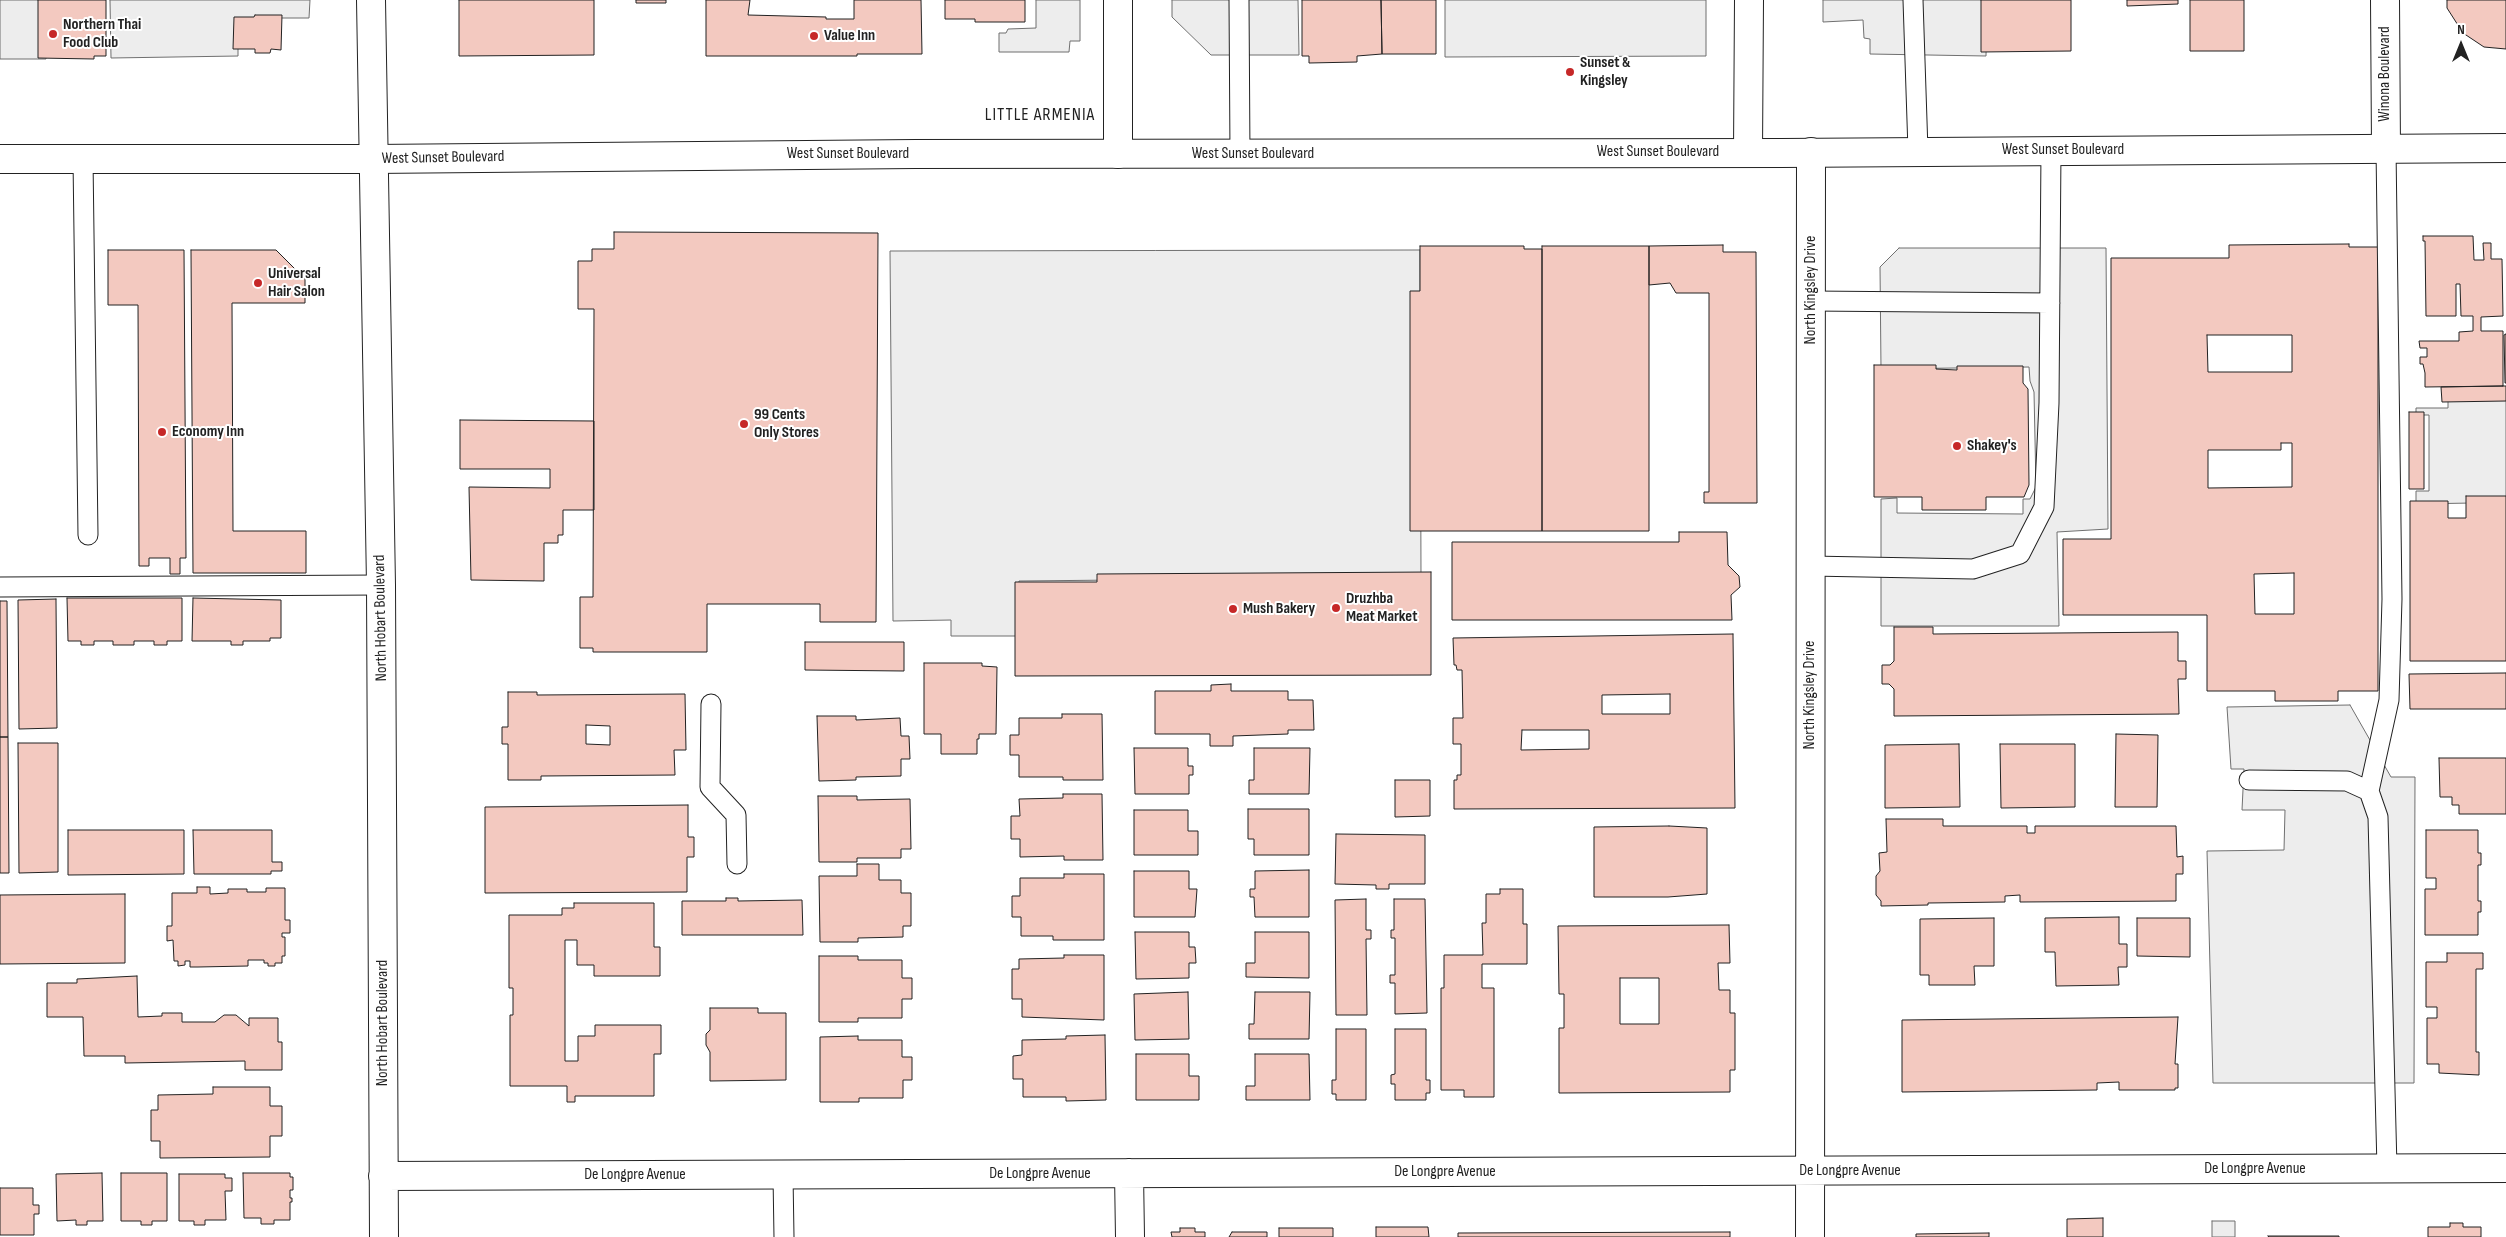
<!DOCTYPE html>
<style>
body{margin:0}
#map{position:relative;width:2506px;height:1237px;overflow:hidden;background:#fff;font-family:"Sofia Sans Condensed",sans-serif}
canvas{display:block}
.north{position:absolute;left:2436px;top:20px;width:50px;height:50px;-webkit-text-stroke:4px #fff;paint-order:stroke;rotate:0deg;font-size:14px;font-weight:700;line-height:20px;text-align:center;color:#222}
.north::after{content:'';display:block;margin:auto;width:18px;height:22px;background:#222;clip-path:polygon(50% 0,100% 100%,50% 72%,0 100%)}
</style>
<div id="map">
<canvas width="2506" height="1237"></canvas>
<div class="north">N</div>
</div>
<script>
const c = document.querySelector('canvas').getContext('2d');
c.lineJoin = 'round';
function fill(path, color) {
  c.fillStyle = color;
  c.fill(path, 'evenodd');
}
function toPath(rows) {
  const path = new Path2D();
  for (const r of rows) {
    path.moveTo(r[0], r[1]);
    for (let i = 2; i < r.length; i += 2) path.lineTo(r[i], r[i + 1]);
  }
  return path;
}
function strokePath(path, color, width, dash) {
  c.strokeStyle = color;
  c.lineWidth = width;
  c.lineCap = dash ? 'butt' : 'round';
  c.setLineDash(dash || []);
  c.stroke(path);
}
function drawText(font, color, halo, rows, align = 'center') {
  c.font = font + ' "Sofia Sans Condensed",sans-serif';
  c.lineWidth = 4;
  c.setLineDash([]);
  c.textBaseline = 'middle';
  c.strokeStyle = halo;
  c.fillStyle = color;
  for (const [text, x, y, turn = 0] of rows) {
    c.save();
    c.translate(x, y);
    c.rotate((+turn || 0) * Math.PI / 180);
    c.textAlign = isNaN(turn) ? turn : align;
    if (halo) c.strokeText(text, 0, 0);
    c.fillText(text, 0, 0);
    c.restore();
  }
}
const parking = toPath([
 [0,0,45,0,46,59,0,59,0,0],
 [110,0,310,0,309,18,238,18,238,56,111,58,110,0],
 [1036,0,1080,0,1080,41,1070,41,1069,52,999,52,999,33,1006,33,1008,29,1036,28,1036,0],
 [1172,0,1298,0,1299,55,1211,55,1172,17,1172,0],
 [1445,0,1706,0,1706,56,1445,57,1445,0],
 [1823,0,1987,0,1986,56,1870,54,1870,39,1864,38,1863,20,1823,22,1823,0],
 [1899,248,2106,248,2108,529,2057,532,2059,626,1881,626,1881,499,1897,498,1897,513,2023,514,2023,499,2030,499,2036,487,2034,392,2030,381,2029,367,1881,369,1880,267,1899,248],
 [1420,250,1421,577,1019,581,1019,636,951,636,951,620,893,621,890,251,1420,250],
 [2448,389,2506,389,2506,499,2472,503,2416,504,2416,491,2429,491,2429,415,2416,415,2416,408,2448,408,2448,389],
 [2350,705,2391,777,2415,777,2414,1083,2213,1083,2207,851,2284,850,2285,810,2242,810,2244,769,2231,769,2227,707,2350,705],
 [2212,1221,2235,1221,2235,1237,2212,1237,2212,1221]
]);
const building = toPath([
 [38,0,106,0,106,56,94,56,94,59,38,58,38,0],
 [459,0,594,0,594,55,459,56,459,0],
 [636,0,666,0,666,3,636,3,636,0],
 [706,0,750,0,748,15,826,17,826,19,854,19,854,0,921,0,922,54,857,54,857,56,706,56,706,0],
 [945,0,1025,0,1025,22,975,22,975,19,945,19,945,0],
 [1302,0,1381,0,1382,54,1357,56,1357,62,1309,63,1309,56,1302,56,1302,0],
 [1381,0,1436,0,1436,54,1382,54,1381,0],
 [1981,0,2071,0,2071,51,1981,52,1981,0],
 [2127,0,2178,0,2178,4,2127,6,2127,0],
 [2190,0,2244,0,2244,51,2190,51,2190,0],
 [2447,0,2506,0,2506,49,2484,47,2463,33,2447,8,2447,0],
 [255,15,282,15,281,50,271,49,270,53,255,53,255,49,233,49,234,17,254,17,255,15],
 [614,232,878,233,876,622,820,622,820,604,707,604,707,652,593,652,593,648,580,648,580,597,593,597,594,309,578,309,578,261,592,261,592,249,614,249,614,232],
 [2423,236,2473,236,2474,260,2484,260,2483,243,2491,243,2491,259,2502,259,2503,316,2481,317,2481,331,2503,331,2503,386,2425,387,2425,373,2423,364,2420,364,2420,357,2427,357,2427,348,2420,348,2419,341,2459,341,2459,332,2473,331,2473,316,2461,316,2460,284,2456,284,2456,316,2426,316,2425,241,2423,241,2423,236],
 [2349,244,2349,247,2378,247,2378,691,2338,691,2338,701,2275,701,2275,691,2207,691,2207,615,2063,615,2063,539,2111,539,2111,258,2229,258,2229,245,2349,244],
 [2207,335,2292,335,2292,372,2208,372,2207,335],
 [2281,443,2292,443,2292,487,2208,488,2208,450,2281,450,2281,443],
 [2294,573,2294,614,2255,614,2254,574,2294,573],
 [1723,245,1723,252,1756,252,1757,503,1704,503,1704,492,1709,492,1709,293,1676,293,1670,283,1649,285,1649,246,1723,245],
 [1420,246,1524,246,1524,249,1542,249,1542,531,1410,531,1410,291,1420,291,1420,246],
 [1542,246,1649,246,1649,531,1542,531,1542,246],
 [108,250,184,250,186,558,180,558,180,574,170,574,170,558,149,558,149,566,139,566,138,305,108,305,108,250],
 [191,250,276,250,305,279,305,303,232,303,233,531,306,531,306,573,193,573,191,250],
 [2506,334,2506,383,2505,383,2504,335,2506,334],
 [1874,365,1936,365,1936,369,1957,370,1957,366,2023,366,2023,383,2028,389,2029,485,2024,497,1986,497,1986,510,1922,510,1922,497,1874,497,1874,365],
 [2503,386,2506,386,2506,401,2442,402,2441,387,2503,386],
 [2409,412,2424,412,2424,489,2409,489,2409,412],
 [460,420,594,421,594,510,563,510,563,535,558,535,558,543,544,543,544,581,471,580,469,487,550,488,550,469,460,469,460,420],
 [2466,496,2506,496,2506,661,2410,661,2410,501,2448,501,2448,518,2466,518,2466,496],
 [1679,532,1727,532,1728,565,1739,576,1740,587,1731,595,1732,620,1452,620,1452,542,1679,542,1679,532],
 [1431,572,1431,675,1015,676,1015,582,1097,582,1097,574,1431,572],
 [67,598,182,598,182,641,167,641,167,645,154,645,154,641,134,641,134,645,113,645,113,641,94,641,94,645,81,645,81,641,68,641,67,598],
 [193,598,281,600,281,638,270,638,270,641,243,641,243,645,231,645,231,641,192,641,193,598],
 [56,599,57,728,19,729,18,600,56,599],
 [0,601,7,601,8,737,0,737,0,601],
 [1894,627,1933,627,1933,634,2178,632,2178,661,2186,661,2186,679,2178,679,2179,714,1894,716,1894,689,1889,684,1882,684,1882,665,1890,665,1894,661,1894,627],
 [1733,634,1735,808,1454,809,1454,780,1457,780,1457,775,1461,775,1461,744,1453,744,1453,718,1463,718,1462,670,1457,670,1456,665,1454,665,1453,638,1733,634],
 [1670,694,1670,714,1602,714,1602,695,1670,694],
 [1522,730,1589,730,1589,749,1521,750,1522,730],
 [805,642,904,642,904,671,805,670,805,642],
 [924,663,982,663,982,666,997,667,996,734,979,734,979,739,977,739,977,754,941,754,941,734,924,734,924,663],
 [2506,673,2506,709,2410,709,2409,674,2506,673],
 [1231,684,1231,691,1288,691,1288,700,1313,700,1314,730,1288,730,1288,734,1233,736,1233,746,1210,746,1210,734,1155,734,1155,691,1211,691,1211,685,1231,684],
 [508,692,537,692,537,695,685,694,686,750,674,750,675,775,541,776,541,780,508,780,508,744,502,744,502,727,508,727,508,692],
 [586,725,610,726,610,745,586,744,586,725],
 [1062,714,1102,714,1103,780,1063,780,1063,777,1019,777,1019,755,1010,755,1010,735,1019,735,1019,718,1062,718,1062,714],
 [817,716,856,716,856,720,900,718,901,736,909,736,910,759,901,759,901,776,856,777,856,780,819,781,817,716],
 [2116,734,2158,735,2157,807,2115,807,2116,734],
 [0,737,8,737,9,873,0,873,0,737],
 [18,743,58,743,58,872,19,873,18,743],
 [1959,744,1960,807,1885,808,1885,745,1959,744],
 [2000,744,2075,744,2075,807,2001,808,2000,744],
 [1134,748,1188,748,1188,766,1193,766,1193,775,1189,775,1189,794,1135,794,1134,748],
 [1254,748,1310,748,1309,794,1249,794,1249,780,1254,780,1254,748],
 [2439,758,2506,758,2506,814,2459,814,2459,805,2452,805,2452,797,2440,797,2439,758],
 [1395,780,1430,780,1430,816,1395,817,1395,780],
 [1063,794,1102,794,1103,860,1064,860,1064,856,1020,857,1020,839,1011,839,1011,816,1020,816,1019,799,1063,798,1063,794],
 [818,796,857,796,857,800,910,799,911,849,901,849,901,858,857,858,857,862,819,862,818,796],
 [688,805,688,837,694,837,694,857,687,857,687,892,485,893,485,807,688,805],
 [1248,809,1309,809,1309,855,1254,855,1254,839,1248,839,1248,809],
 [1134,810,1188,810,1188,831,1198,831,1198,855,1134,855,1134,810],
 [1886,819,1943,819,1943,826,2027,826,2027,833,2035,833,2035,826,2176,826,2177,857,2183,856,2183,874,2176,874,2176,901,2020,902,2020,895,2005,896,2005,902,1928,903,1928,905,1881,906,1881,901,1876,895,1876,876,1880,871,1879,853,1887,852,1886,819],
 [1669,826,1707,828,1707,894,1668,897,1594,897,1594,827,1669,826],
 [68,830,184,830,184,874,68,875,68,830],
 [193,830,272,830,272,862,282,862,282,871,271,871,271,874,194,874,193,830],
 [2426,830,2478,830,2478,853,2481,853,2481,865,2478,865,2478,901,2481,901,2481,912,2478,912,2478,935,2425,935,2425,889,2436,889,2436,878,2426,878,2426,830],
 [1336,834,1425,835,1425,884,1389,884,1389,889,1376,889,1376,885,1335,884,1336,834],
 [857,864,879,864,879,880,901,880,901,893,911,893,911,926,903,926,903,937,858,938,858,942,820,942,819,876,857,876,857,864],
 [1309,870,1309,917,1255,917,1254,897,1250,897,1250,889,1255,889,1255,871,1309,870],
 [1134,871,1189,871,1189,889,1197,889,1195,917,1134,917,1134,871],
 [1064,874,1104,874,1104,940,1053,940,1053,936,1021,936,1021,917,1012,917,1012,896,1020,896,1020,878,1064,878,1064,874],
 [197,887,210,887,210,894,228,893,228,889,247,889,247,892,266,892,266,888,285,888,285,920,290,920,290,933,282,933,282,937,285,937,285,956,282,956,282,963,275,963,275,966,268,966,268,963,264,963,264,960,248,960,248,966,198,967,190,967,190,961,185,961,185,965,178,966,178,961,174,961,173,940,167,941,167,926,172,926,172,893,197,893,197,887],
 [1500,889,1523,889,1523,924,1527,924,1527,964,1482,964,1482,988,1494,988,1494,1097,1464,1097,1464,1090,1441,1090,1441,988,1444,988,1444,955,1483,955,1482,923,1486,923,1486,894,1500,894,1500,889],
 [125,894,125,963,0,964,0,895,125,894],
 [726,898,738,898,738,901,802,900,803,935,682,935,682,901,726,901,726,898],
 [1366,899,1366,930,1371,930,1371,939,1366,939,1367,1015,1336,1015,1335,900,1366,899],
 [1394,899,1425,899,1427,1013,1395,1014,1395,983,1390,983,1390,975,1395,975,1395,938,1391,938,1391,930,1394,930,1394,899],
 [574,903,654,903,654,947,660,947,660,976,594,976,594,965,577,965,577,940,565,940,565,1061,578,1061,578,1036,595,1036,595,1025,661,1025,661,1054,654,1054,654,1096,575,1096,575,1102,567,1102,567,1086,510,1086,510,1015,513,1015,513,988,509,988,509,915,562,915,562,908,574,908,574,903],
 [2119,917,2119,944,2127,944,2127,967,2118,967,2119,985,2056,986,2055,952,2045,952,2045,918,2119,917],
 [1994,918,1994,966,1974,966,1975,985,1929,985,1929,975,1920,975,1920,919,1994,918],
 [2137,918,2190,918,2190,957,2137,956,2137,918],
 [1729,925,1730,963,1718,963,1719,990,1730,990,1730,1013,1735,1013,1735,1070,1730,1070,1730,1092,1559,1093,1559,1028,1564,1028,1564,994,1559,994,1558,926,1729,925],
 [1620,978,1659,978,1659,1024,1620,1024,1620,978],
 [1135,932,1189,932,1189,947,1195,947,1196,963,1189,963,1189,978,1136,979,1135,932],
 [1255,932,1309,932,1309,978,1246,977,1246,963,1255,963,1255,932],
 [2447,953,2483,953,2483,969,2476,969,2476,1052,2479,1052,2479,1075,2439,1073,2439,1064,2427,1064,2427,1018,2437,1018,2437,1007,2426,1007,2426,962,2447,962,2447,953],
 [1064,955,1104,955,1104,1020,1022,1017,1022,999,1012,999,1012,969,1019,969,1019,959,1064,958,1064,955],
 [819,956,858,956,858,960,902,960,902,978,912,978,912,999,902,999,902,1018,858,1018,858,1022,819,1022,819,956],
 [137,976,138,1017,162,1016,162,1013,182,1013,182,1022,215,1022,224,1015,236,1015,249,1026,249,1018,278,1018,278,1042,282,1042,282,1070,245,1070,245,1061,125,1063,125,1056,84,1056,83,1017,47,1017,47,983,77,983,77,979,137,976],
 [1188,992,1189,1039,1135,1040,1134,994,1188,992],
 [1255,992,1310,992,1309,1039,1249,1039,1249,1024,1254,1024,1255,992],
 [710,1008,758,1008,758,1013,786,1013,786,1080,710,1081,710,1052,706,1045,706,1034,710,1030,710,1008],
 [2178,1017,2175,1064,2178,1064,2178,1088,2175,1088,2175,1090,2119,1090,2119,1082,2097,1083,2097,1090,1902,1092,1902,1020,2178,1017],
 [1336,1029,1366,1029,1366,1100,1336,1100,1336,1094,1332,1094,1332,1080,1336,1080,1336,1029],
 [1395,1029,1426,1029,1426,1080,1430,1080,1430,1093,1426,1093,1426,1100,1395,1100,1395,1084,1391,1084,1391,1075,1395,1074,1395,1029],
 [1105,1035,1106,1100,1066,1101,1066,1097,1023,1097,1023,1079,1013,1079,1013,1056,1022,1055,1022,1040,1066,1039,1066,1036,1105,1035],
 [858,1036,858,1040,902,1040,902,1057,912,1057,912,1080,903,1080,903,1098,859,1098,859,1102,820,1102,820,1037,858,1036],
 [1136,1054,1189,1054,1189,1076,1199,1076,1199,1100,1136,1100,1136,1054],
 [1255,1054,1309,1054,1310,1100,1246,1100,1246,1086,1255,1086,1255,1054],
 [213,1087,270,1087,270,1106,282,1106,282,1136,270,1136,270,1157,160,1158,160,1141,151,1141,151,1110,158,1110,158,1095,213,1094,213,1087],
 [102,1173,103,1221,87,1221,87,1225,76,1225,76,1220,57,1221,56,1174,102,1173],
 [121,1173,167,1173,167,1221,152,1221,152,1225,141,1225,141,1221,121,1221,121,1173],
 [243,1173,290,1173,290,1177,293,1177,293,1190,290,1190,290,1198,292,1198,292,1202,290,1202,290,1220,274,1220,274,1224,261,1224,261,1218,244,1218,243,1173],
 [179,1174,225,1174,225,1178,232,1178,232,1191,225,1191,226,1220,205,1220,205,1225,194,1225,194,1221,179,1221,179,1174],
 [0,1188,33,1188,33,1205,39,1205,39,1214,34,1214,34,1235,0,1235,0,1188],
 [2103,1218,2103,1237,2067,1237,2067,1219,2103,1218],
 [2450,1223,2463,1223,2463,1227,2481,1227,2481,1237,2428,1237,2428,1227,2450,1227,2450,1223],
 [1376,1227,1428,1227,1429,1237,1376,1237,1376,1227],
 [1180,1228,1195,1228,1195,1232,1205,1232,1205,1237,1172,1237,1171,1232,1180,1232,1180,1228],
 [1279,1228,1333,1228,1333,1237,1279,1237,1279,1228],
 [1232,1232,1267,1232,1267,1237,1229,1237,1232,1232],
 [1730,1232,1730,1237,1458,1237,1458,1233,1730,1232],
 [1989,1233,1989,1237,1916,1237,1916,1234,1989,1233],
 [2268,1236,2339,1236,2339,1237,2269,1237,2268,1236]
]);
const service = toPath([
 [1239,0,1240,154],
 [1913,0,1918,151],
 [83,159,88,535],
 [1811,301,2050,303],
 [1810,566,1973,569,2020,554,2044,507,2049,403,2051,150],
 [0,587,381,585],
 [711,704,710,787,736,815,737,864],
 [2249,780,2347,781,2369,791,2378,817,2387,1168],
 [2369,791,2389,700,2392,599,2386,148],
 [783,1175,784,1237]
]);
const minor = toPath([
 [371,0,381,585,384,1237],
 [1118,0,1118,154],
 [2385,0,2386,148],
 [1748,152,1749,0],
 [1129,1173,1130,1237],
 [383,1176,2506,1168],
 [1810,1237,1811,152]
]);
const primary = toPath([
 [0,159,373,159,915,154,1782,153,2506,148]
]);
const markers = [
 [53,34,5,"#c62828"],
 [814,36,5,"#c62828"],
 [1570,72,5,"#c62828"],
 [258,283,5,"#c62828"],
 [744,424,5,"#c62828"],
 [162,432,5,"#c62828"],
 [1957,446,5,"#c62828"],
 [1336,608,5,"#c62828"],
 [1233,609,5,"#c62828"]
];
const poiNames = [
 ["Northern Thai",63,25],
 ["Food Club",63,43],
 ["Value Inn",824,36],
 ["Sunset &",1580,63],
 ["Kingsley",1580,81],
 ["Universal",268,274],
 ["Hair Salon",268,292],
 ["99 Cents",754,415],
 ["Only Stores",754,433],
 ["Economy Inn",172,432],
 ["Shakey's",1967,446],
 ["Druzhba",1346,599],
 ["Meat Market",1346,617],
 ["Mush Bakery",1243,609]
];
const streetNames = [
 ["Winona Boulevard",2385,74,-90],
 ["West Sunset Boulevard",2063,150],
 ["West Sunset Boulevard",1658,152],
 ["West Sunset Boulevard",848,154],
 ["West Sunset Boulevard",1253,154],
 ["West Sunset Boulevard",443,158,-1],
 ["North Kingsley Drive",1811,290,-90],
 ["North Hobart Boulevard",381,618,-91],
 ["North Kingsley Drive",1810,695,-90],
 ["North Hobart Boulevard",383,1023,-90],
 ["De Longpre Avenue",2255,1169],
 ["De Longpre Avenue",1850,1171],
 ["De Longpre Avenue",1445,1172],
 ["De Longpre Avenue",1040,1174],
 ["De Longpre Avenue",635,1175]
];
const neighbourhoodNames = [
 ["LITTLE ARMENIA",1040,115]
];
fill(parking, '#ededed');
strokePath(parking, '#6f6f6f', 1);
fill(building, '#f3c9c0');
strokePath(building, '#222', 1);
strokePath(service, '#222', 21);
strokePath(minor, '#222', 30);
strokePath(primary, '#222', 30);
strokePath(service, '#fff', 19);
strokePath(minor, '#fff', 28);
strokePath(primary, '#fff', 28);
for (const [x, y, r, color] of markers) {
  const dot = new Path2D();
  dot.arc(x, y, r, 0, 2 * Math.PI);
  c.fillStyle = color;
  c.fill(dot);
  strokePath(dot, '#fff', 2);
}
drawText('bold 16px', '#222', '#fff', poiNames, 'left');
drawText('16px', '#222', '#fff', streetNames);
c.letterSpacing = '1px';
drawText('18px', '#222', '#fff', neighbourhoodNames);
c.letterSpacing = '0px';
</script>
